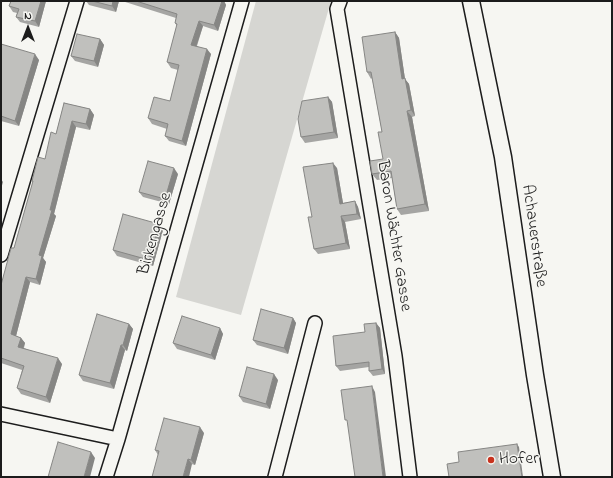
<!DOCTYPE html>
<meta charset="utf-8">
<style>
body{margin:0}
#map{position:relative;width:613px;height:478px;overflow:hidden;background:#f6f6f2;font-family:"Indie Flower",sans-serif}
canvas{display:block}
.frame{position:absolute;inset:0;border:2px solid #1c1c1c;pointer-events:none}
.north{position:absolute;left:8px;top:8px;width:40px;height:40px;-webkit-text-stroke:3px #f6f6f2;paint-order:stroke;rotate:0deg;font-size:11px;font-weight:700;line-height:16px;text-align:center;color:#1c1c1c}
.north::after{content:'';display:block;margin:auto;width:14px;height:18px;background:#1c1c1c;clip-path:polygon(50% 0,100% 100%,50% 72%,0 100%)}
</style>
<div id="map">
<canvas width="613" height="478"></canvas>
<div class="frame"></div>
<div class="north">N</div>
</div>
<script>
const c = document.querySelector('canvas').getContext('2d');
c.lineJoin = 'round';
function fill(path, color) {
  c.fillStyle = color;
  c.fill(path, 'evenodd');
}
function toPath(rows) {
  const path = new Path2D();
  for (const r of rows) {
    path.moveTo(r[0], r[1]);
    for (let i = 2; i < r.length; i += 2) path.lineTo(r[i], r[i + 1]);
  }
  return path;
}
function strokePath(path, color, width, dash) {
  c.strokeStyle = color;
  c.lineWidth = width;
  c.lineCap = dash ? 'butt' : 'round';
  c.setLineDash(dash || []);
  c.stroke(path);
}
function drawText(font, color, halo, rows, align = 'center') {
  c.font = font + ' "Indie Flower",sans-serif';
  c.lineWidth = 3;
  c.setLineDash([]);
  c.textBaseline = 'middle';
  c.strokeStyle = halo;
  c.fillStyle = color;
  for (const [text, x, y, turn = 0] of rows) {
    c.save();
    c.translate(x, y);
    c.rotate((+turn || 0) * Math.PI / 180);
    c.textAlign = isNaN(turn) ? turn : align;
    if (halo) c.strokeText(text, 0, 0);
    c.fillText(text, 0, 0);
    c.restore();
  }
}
const green = toPath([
 [256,1,331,1,241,315,176,297]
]);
const minor = toPath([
 [340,1,337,9,395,356,410,477],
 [1,255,77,1],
 [1,414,118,439],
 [106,477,118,439,242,1],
 [275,477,315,323]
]);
const tertiary = toPath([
 [471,1,503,157,535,375,552,477]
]);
const wall = toPath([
 [11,1,46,1,39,27,20,22,16,17,17,13,13,12,9,6],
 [86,1,119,1,116,12,89,5],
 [122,1,224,1,226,5,218,31,203,26,197,46,211,54,186,146,169,141,165,136,167,129,152,124,148,118,170,101,178,70,171,68,167,62,177,26,175,23,176,18],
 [395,32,399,38,405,79,409,84,415,116,412,117,429,211,401,215,397,209,392,178,377,180,372,174,383,159,382,132,372,78,371,79,367,72],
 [100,39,104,45,98,67,75,61,71,56],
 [1,45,39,60,19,126,1,121],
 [328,97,332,102,338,138,305,143,301,137],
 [64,103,90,109,94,115,90,130,76,127,54,214,56,216,43,258,46,262,40,285,30,282,16,336,21,338,25,343,24,348,62,364,50,403,21,394,17,388,22,370,1,363,1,285,14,248,33,182,32,181,45,159,56,134],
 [337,168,343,203,355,201,358,207,361,219,345,222,350,249,318,254,314,249,312,217],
 [178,174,169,204,143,197,139,192],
 [163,230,153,266,117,256,113,250],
 [293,318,296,323,288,354,257,345,253,340],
 [376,323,380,328,385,374,373,376,369,371,369,367,340,371,336,366,365,332],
 [129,324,133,329,127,351,125,350,114,389,83,381,79,375],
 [220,328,223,334,215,360,177,349,173,343],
 [278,380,270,409,243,402,239,396],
 [204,433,195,465,158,455,155,450]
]);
const shadedWall = toPath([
 [41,1,46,1,39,27,35,21],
 [113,1,119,1,116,12,112,6],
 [222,1,224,1,226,5,218,31,214,25],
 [199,21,203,26,195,50,191,45],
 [395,32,399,38,405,79,409,84,415,116,411,110,402,79],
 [100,39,104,45,98,67,94,61],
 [207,49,211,54,186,146,182,141],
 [35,54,39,60,19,126,15,121],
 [328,97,332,102,338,138,334,132],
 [90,109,94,115,90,130,86,124],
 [407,111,412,117,429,211,425,204],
 [72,121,76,127,54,214,56,216,43,258,46,262,40,285,36,279,39,255],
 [333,163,337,168,344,209,340,204],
 [174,168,178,174,169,204,165,199],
 [1,179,3,182,1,189],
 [355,201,358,207,361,219,357,214],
 [341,216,345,222,350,249,346,243],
 [159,224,163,230,153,266,149,260],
 [26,277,30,282,15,340,11,334],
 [293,318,296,323,288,354,284,348],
 [376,323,380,328,385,374,382,369],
 [129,324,133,329,127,351,123,345],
 [220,328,223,334,215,360,211,355],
 [21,338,25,343,22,352,18,347],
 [121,345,125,350,114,389,110,383],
 [58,358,62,364,50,403,46,397],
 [274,374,278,380,270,409,266,404],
 [372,386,375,392,386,477,383,477],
 [200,427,204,433,195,465,191,460],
 [517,444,519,447,523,477,522,477],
 [91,452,95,458,90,477,84,477],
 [188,459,192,464,189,477,183,477]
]);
const building = toPath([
 [11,1,41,1,35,21,16,17,19,9,9,6,11,1],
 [92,1,113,1,112,6,92,1],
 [136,1,222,1,214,25,199,21,191,45,207,49,182,141,165,136,168,124,148,118,154,97,170,101,179,65,167,62,177,24,175,23,177,14,136,1],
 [395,32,402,79,405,78,411,110,407,111,425,204,397,209,391,171,372,174,370,161,383,159,378,132,382,132,371,72,367,72,362,37,395,32],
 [77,34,100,39,94,61,71,56,77,34],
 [1,44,35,54,15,121,1,116,1,44],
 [328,97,334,132,301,137,298,119,302,101,328,97],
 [64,103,90,109,86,124,72,121,50,210,52,210,39,255,42,256,36,279,26,277,11,334,21,338,18,347,58,358,46,397,17,388,24,366,1,358,1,285,11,248,14,248,33,181,32,181,38,157,45,159,51,132,56,134,64,103],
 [148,161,174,168,165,199,139,192,148,161],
 [333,163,340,204,355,201,357,214,341,216,346,243,314,249,308,217,312,217,303,167,333,163],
 [123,214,159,224,149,260,113,250,123,214],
 [261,309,293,318,284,348,253,340,261,309],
 [97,314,129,324,123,345,121,345,110,383,79,375,97,314],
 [182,316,220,328,211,355,173,343,182,316],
 [376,323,382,369,369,371,369,362,336,366,333,336,365,332,364,324,376,323],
 [247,367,274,374,266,404,239,396,247,367],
 [372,386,383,477,355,477,347,420,345,420,341,390,372,386],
 [164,418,200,427,191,460,188,459,183,477,152,477,159,451,155,450,164,418],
 [58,442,91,452,84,477,48,477,58,442],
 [517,444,522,477,449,477,447,464,459,462,458,452,517,444]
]);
const markers = [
 [491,460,4,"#c8321e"]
];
const streetNames = [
 ["Birkengasse",156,234,-74],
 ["Baron Wächter Gasse",393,236,81],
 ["Achauerstraße",533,236,82]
];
const poiNames = [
 ["Hofer",499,460]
];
fill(green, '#d6d6d2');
strokePath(minor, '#1c1c1c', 16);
strokePath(tertiary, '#1c1c1c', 19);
strokePath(minor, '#f6f6f2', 13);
strokePath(tertiary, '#f6f6f2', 16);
fill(wall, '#a5a5a3');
fill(shadedWall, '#868684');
fill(building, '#c0c0bd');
strokePath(building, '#868684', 1);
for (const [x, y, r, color] of markers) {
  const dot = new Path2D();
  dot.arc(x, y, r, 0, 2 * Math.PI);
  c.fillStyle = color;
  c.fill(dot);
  strokePath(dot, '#f6f6f2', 1.5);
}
drawText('17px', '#1c1c1c', '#f6f6f2', streetNames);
drawText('17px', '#1c1c1c', '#f6f6f2', poiNames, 'left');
</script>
